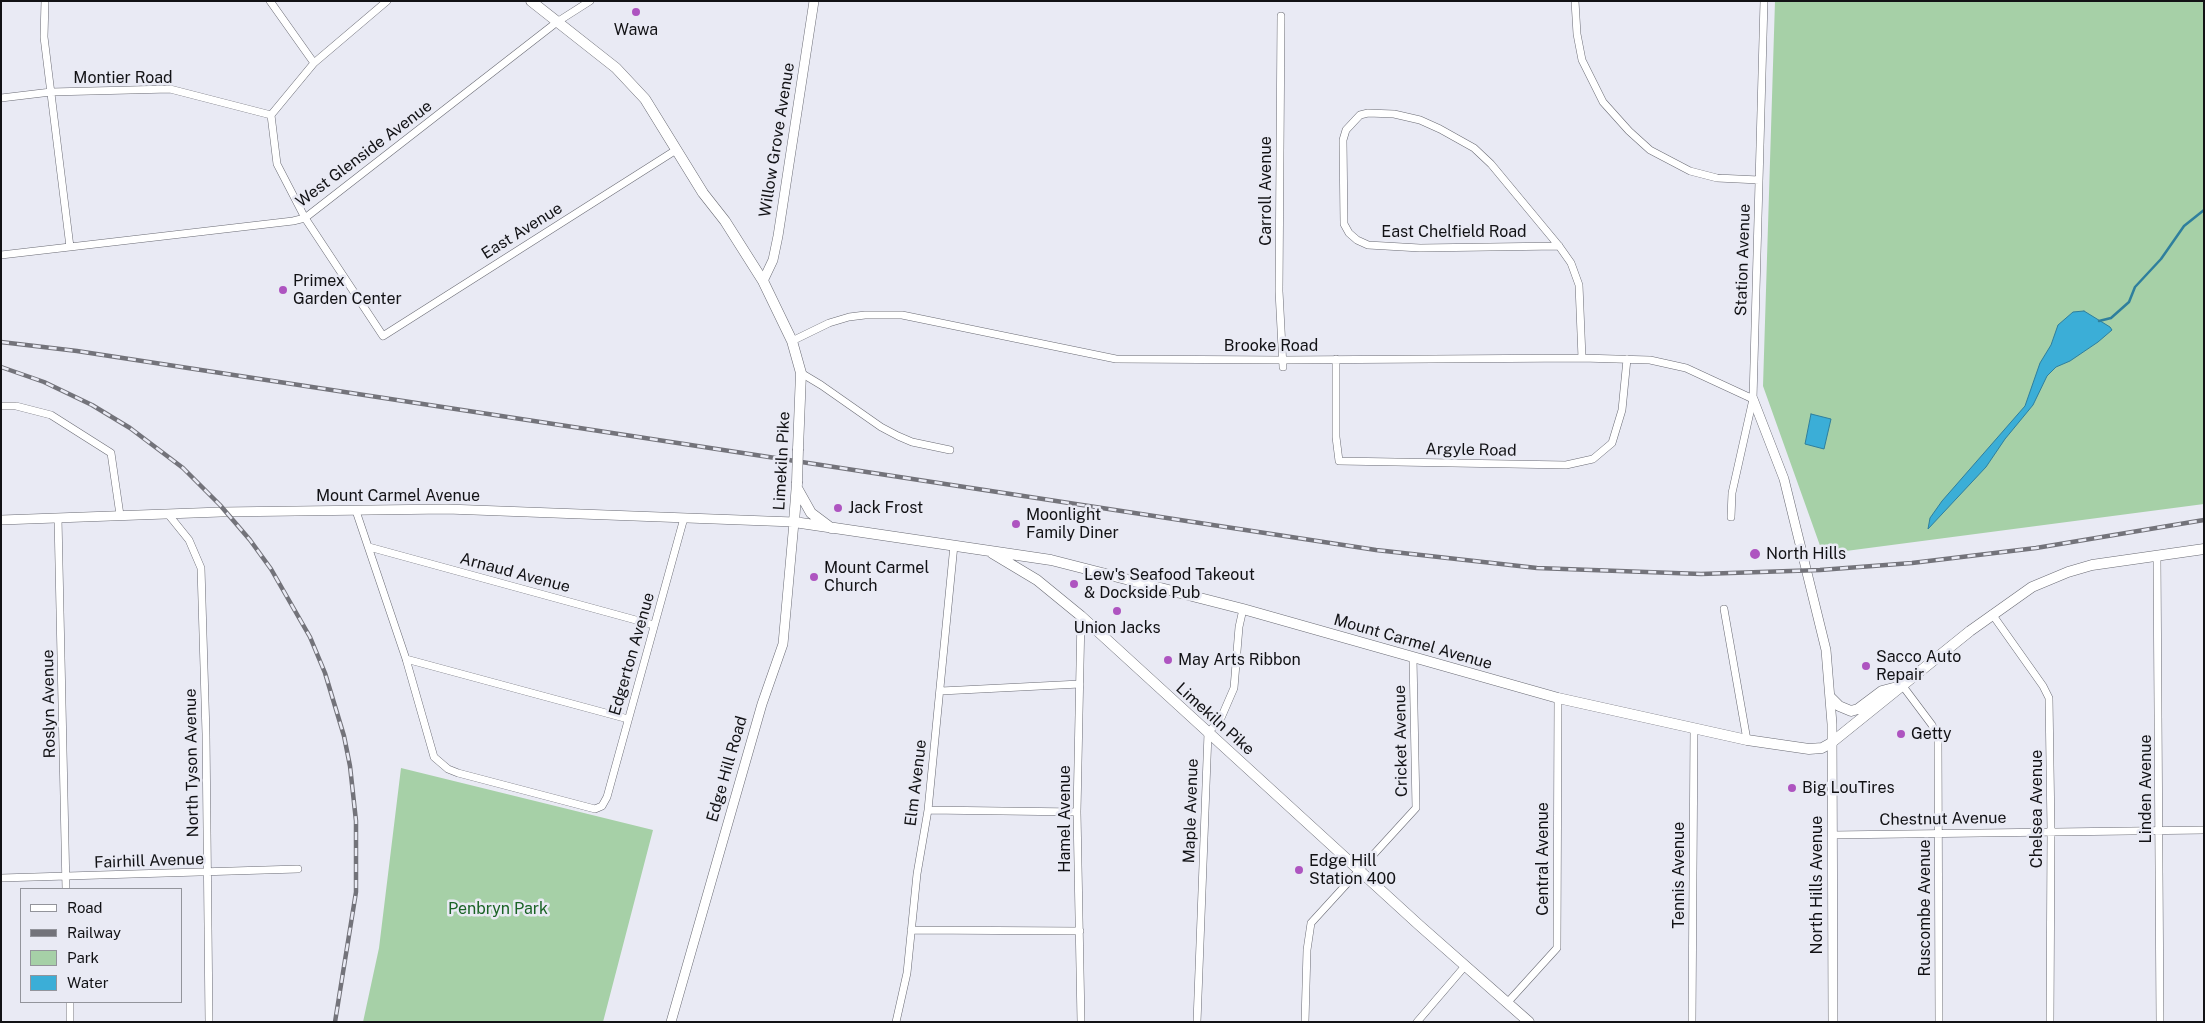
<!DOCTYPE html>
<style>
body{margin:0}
#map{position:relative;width:2205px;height:1023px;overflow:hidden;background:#e9eaf4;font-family:"Public Sans",sans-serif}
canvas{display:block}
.frame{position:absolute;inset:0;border:2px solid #121215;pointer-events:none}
.legend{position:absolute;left:20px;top:888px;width:162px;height:115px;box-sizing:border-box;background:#e9eaf4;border:1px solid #93949b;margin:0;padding:6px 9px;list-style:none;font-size:15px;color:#121215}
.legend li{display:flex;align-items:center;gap:10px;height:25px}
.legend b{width:25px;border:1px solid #93949b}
</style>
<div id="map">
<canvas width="2205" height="1023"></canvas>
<div class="frame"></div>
<ul class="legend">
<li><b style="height:6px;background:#fff"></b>Road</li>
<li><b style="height:6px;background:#73737a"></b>Railway</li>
<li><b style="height:14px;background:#a6d0a7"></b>Park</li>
<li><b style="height:14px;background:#3baed7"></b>Water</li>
</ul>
</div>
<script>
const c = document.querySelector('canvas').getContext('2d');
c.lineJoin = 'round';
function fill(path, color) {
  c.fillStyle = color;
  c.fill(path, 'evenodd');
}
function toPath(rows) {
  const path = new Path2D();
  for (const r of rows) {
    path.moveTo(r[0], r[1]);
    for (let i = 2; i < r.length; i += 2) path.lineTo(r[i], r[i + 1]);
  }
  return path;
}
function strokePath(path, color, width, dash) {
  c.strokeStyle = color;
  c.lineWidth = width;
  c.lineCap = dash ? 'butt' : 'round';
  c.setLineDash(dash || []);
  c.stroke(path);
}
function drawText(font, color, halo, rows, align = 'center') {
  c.font = font + ' "Public Sans",sans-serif';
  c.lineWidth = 5;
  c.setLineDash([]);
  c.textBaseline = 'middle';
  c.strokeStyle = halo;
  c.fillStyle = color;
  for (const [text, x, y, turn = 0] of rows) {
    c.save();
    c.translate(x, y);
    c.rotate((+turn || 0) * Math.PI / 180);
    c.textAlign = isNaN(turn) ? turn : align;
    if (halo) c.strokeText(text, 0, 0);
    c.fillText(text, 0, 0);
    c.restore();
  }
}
const green = toPath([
 [1775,1,2204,1,2204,504,1823,554,1763,386],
 [401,768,653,830,603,1022,363,1022,379,948]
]);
const water = toPath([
 [2084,311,2110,327,2112,330,2098,342,2070,361,2056,367,2047,376,2033,405,2005,439,1986,467,1928,529,1930,518,1942,501,2025,406,2040,363,2051,345,2058,325,2073,312,2084,311],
 [1811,414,1831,419,1824,449,1805,444,1811,414]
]);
const stream = toPath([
 [2099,321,2111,318,2129,302,2135,287,2161,259,2184,226,2204,210]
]);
const minor = toPath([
 [45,1,44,37,70,247],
 [270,1,314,63],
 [387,1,314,63,271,115,277,164,305,218,383,336,676,150],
 [1575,1,1577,34,1582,60,1603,102,1629,131,1650,150,1690,171,1717,178,1759,180],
 [1281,16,1279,291,1283,367],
 [1,98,51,92,170,89,271,115],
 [1559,246,1420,248,1368,245,1357,240,1349,233,1344,224,1343,140,1346,130,1360,115,1368,113,1394,114,1420,120,1440,129,1474,148,1491,164,1559,246,1571,263,1579,285,1582,358],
 [1,255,293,221,305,218,557,22,590,1],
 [792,341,829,323,849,317,865,315,902,315,1116,359,1283,360,1582,358,1650,360,1686,368,1753,399],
 [1336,359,1336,437,1339,461,1566,465,1593,459,1612,443,1622,410,1627,359],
 [801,373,821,385,881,427,898,436,912,442,950,450],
 [1,406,16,406,51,415,111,453,120,515],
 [356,511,406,659,434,757,448,769,458,773,595,809,602,806,607,797,684,518],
 [168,514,189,540,201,568,206,734,209,1022],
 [1731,517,1732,493,1753,399,1764,1],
 [58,518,66,889],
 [369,547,654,625],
 [2157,557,2160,1022],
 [1724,609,1747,740],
 [1992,614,2043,686,2049,698,2051,831,2050,1022],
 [1081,616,1077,812,1081,1022],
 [406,659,628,719],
 [1902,685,1932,725,1938,739,1939,1022],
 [941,691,1080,684],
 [928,810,1077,812],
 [1832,835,2204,830],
 [1,878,298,869],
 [911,930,1080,931],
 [70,1002,70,1022],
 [1508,1002,1557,948,1558,698],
 [896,1022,907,973,917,874,928,810,954,545],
 [1197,1022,1208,733,1221,718,1234,688,1239,627,1243,609],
 [1305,1022,1307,950,1311,923,1416,808,1413,658],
 [1417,1022,1465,966],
 [1692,1022,1694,728]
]);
const tertiary = toPath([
 [763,281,773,260,778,236,814,1],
 [1753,399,1784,479,1826,650,1832,724,1833,1022],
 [1,520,221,512,447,509,794,522,783,644,762,704,671,1022]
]);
const secondary = toPath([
 [531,1,616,68,645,99,703,193,725,221,763,281,792,341,801,373,798,449],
 [797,483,794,522,1051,560,1243,609,1558,698,1747,740,1809,749,1822,748,1831,743,1970,631,2032,587,2068,572,2092,565,2204,549],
 [797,488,811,513,831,528],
 [992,553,1037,580,1081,616,1419,925,1529,1022],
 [1831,698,1839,706,1851,711,1858,709,1882,691,1897,687]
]);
const rail = toPath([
 [1,342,77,351,1376,550,1537,568,1701,574,1820,570,1912,563,2036,548,2204,520],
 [1,367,44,382,92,405,130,428,183,468,220,505,250,540,271,569,310,637,325,673,344,736,350,766,356,821,356,892,335,1022]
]);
const secondaryBridge = toPath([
 [797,483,798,449]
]);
const markers = [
 [636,12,5,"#ae54c0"],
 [283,290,5,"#ae54c0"],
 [838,508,5,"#ae54c0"],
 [1016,524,5,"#ae54c0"],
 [1755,554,6,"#ae54c0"],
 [814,577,5,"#ae54c0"],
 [1074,584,5,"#ae54c0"],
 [1117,611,5,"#ae54c0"],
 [1168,660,5,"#ae54c0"],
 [1866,666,5,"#ae54c0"],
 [1901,734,5,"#ae54c0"],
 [1792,788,5,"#ae54c0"],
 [1299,870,5,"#ae54c0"]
];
const poiNames = [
 ["Wawa",636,30,"center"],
 ["Primex",293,281],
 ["Garden Center",293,299],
 ["Jack Frost",848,508],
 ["Moonlight",1026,515],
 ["Family Diner",1026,533],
 ["North Hills",1766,554],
 ["Mount Carmel",824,568],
 ["Church",824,586],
 ["Lew's Seafood Takeout",1084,575],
 ["& Dockside Pub",1084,593],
 ["Union Jacks",1117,628,"center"],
 ["Sacco Auto",1876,657],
 ["Repair",1876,675],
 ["May Arts Ribbon",1178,660],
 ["Getty",1911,734],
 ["Big LouTires",1802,788],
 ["Edge Hill",1309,861],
 ["Station 400",1309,879]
];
const streetNames = [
 ["Montier Road",123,78],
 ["Willow Grove Avenue",777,140,-81],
 ["West Glenside Avenue",364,154,-37],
 ["Carroll Avenue",1266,191,-90],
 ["East Avenue",522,231,-32],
 ["East Chelfield Road",1454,232],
 ["Station Avenue",1743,260,-88],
 ["Brooke Road",1271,346],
 ["Argyle Road",1471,450,1],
 ["Limekiln Pike",782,461,-87],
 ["Mount Carmel Avenue",398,496],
 ["Arnaud Avenue",515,573,15],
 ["Mount Carmel Avenue",1413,642,16],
 ["Edgerton Avenue",632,654,-74],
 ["Roslyn Avenue",49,704,-91],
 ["Limekiln Pike",1215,719,42],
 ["Cricket Avenue",1401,741,-91],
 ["North Tyson Avenue",192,763,-91],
 ["Edge Hill Road",727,769,-74],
 ["Elm Avenue",916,783,-83],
 ["Linden Avenue",2146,789,-90],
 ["Chelsea Avenue",2037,809,-90],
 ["Maple Avenue",1191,811,-88],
 ["Hamel Avenue",1065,819,-90],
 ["Chestnut Avenue",1943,819,-1],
 ["Central Avenue",1543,859,-90],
 ["Fairhill Avenue",149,861,-2],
 ["Tennis Avenue",1679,875,-90],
 ["North Hills Avenue",1817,885,-90],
 ["Ruscombe Avenue",1925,908,-90]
];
const parkNames = [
 ["Penbryn Park",498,909]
];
fill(green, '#a6d0a7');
fill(water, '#3baed7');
strokePath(water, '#2f7f9d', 1);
strokePath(stream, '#2f7f9d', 2.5);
strokePath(minor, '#6a6b74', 8);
strokePath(tertiary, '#6a6b74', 10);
strokePath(secondary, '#6a6b74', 11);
strokePath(minor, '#fff', 7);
strokePath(tertiary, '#fff', 9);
strokePath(secondary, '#fff', 10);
strokePath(rail, '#73737a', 4.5);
strokePath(rail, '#e9eaf4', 2.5, [8]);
strokePath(secondaryBridge, '#6a6b74', 11, []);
strokePath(secondaryBridge, '#fff', 10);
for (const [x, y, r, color] of markers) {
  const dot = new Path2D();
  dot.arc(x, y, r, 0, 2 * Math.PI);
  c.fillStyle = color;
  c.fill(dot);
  strokePath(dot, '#e9eaf4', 2);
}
drawText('16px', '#121215', '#e9eaf4', poiNames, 'left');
drawText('16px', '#121215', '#e9eaf4', streetNames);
drawText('16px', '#1a6326', '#e9eaf4', parkNames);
</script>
